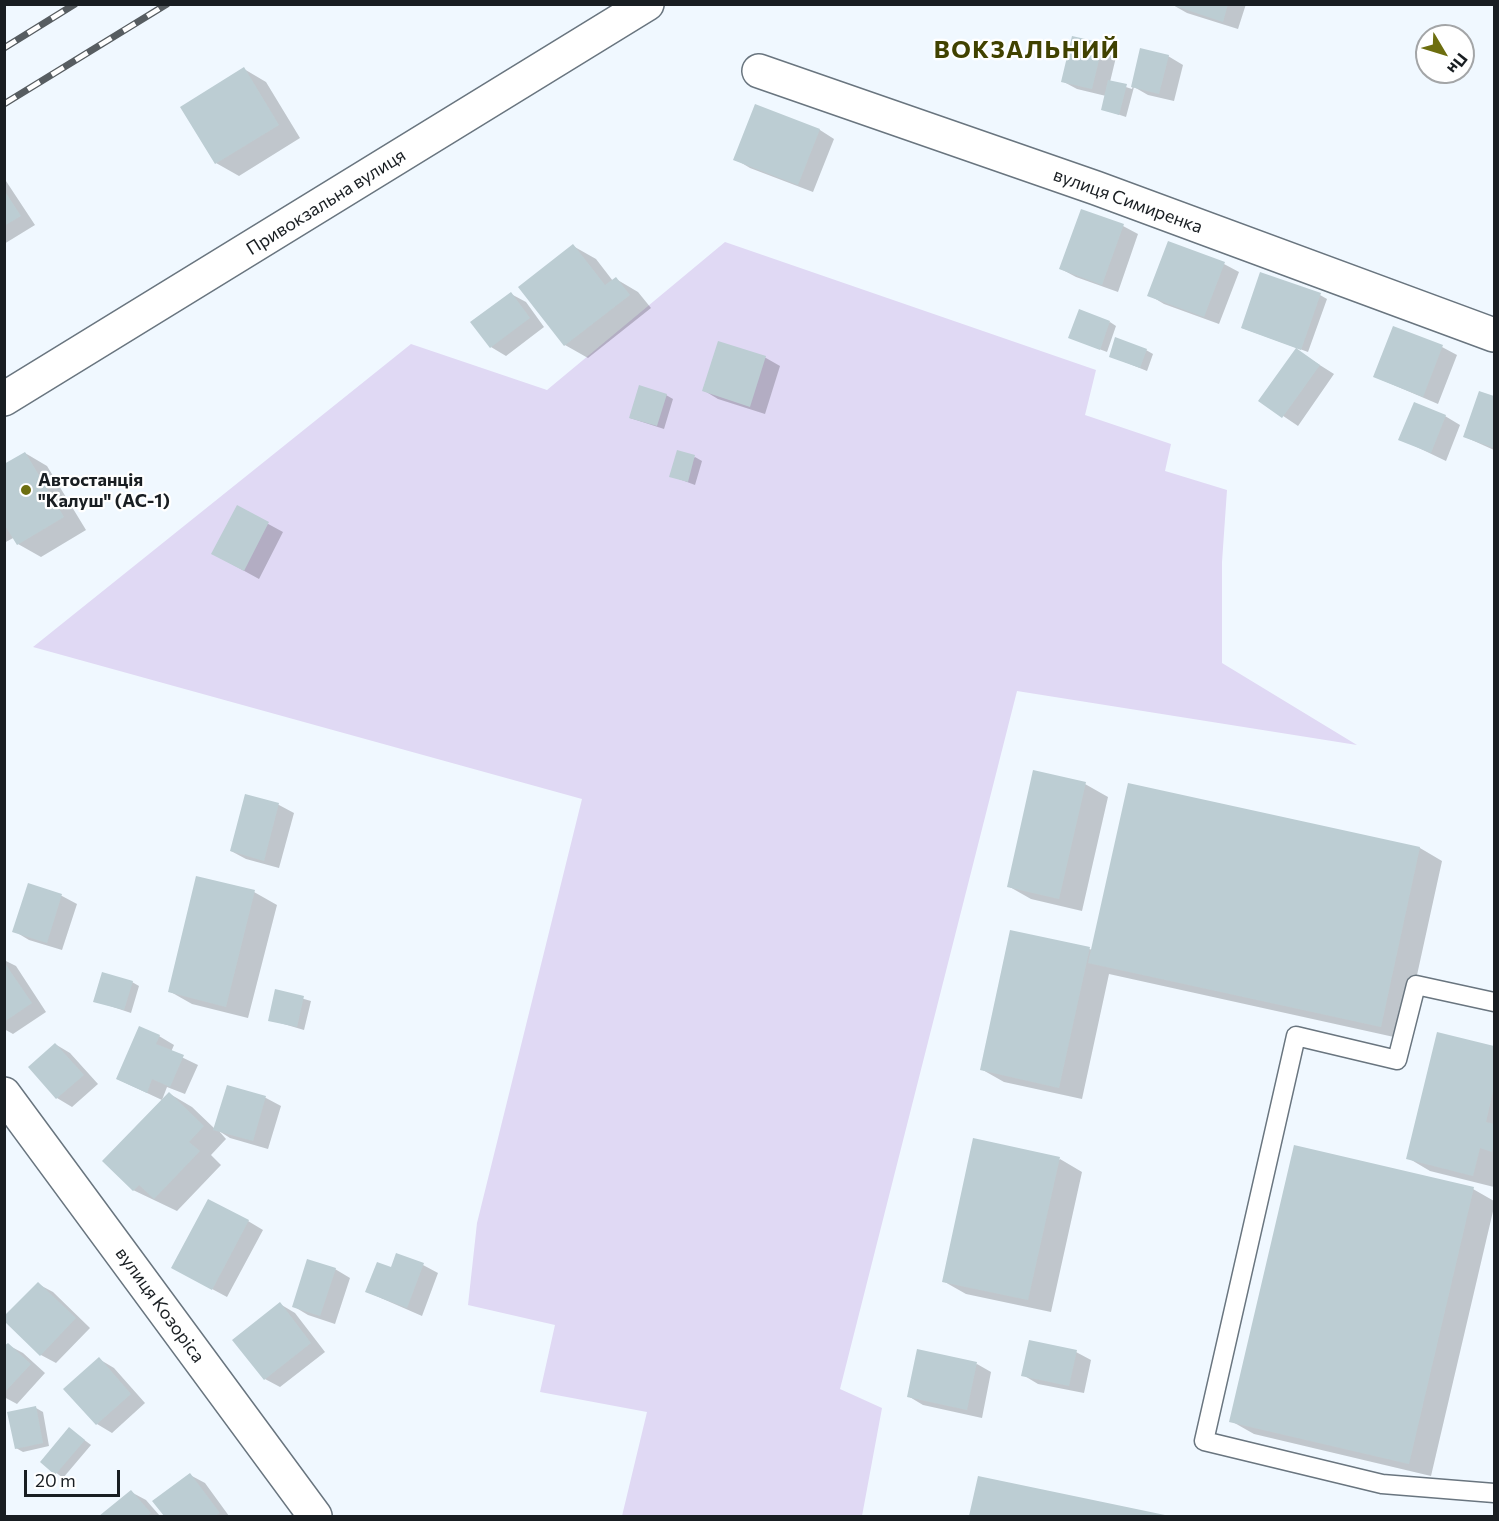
<!DOCTYPE html>
<meta charset="utf-8">
<style>
body{margin:0}
#map{position:relative;width:1499px;height:1521px;overflow:hidden;background:#f0f8ff;font-family:Commissioner,sans-serif}
canvas{display:block}
.frame{position:absolute;inset:0;border:6px solid #191e22;pointer-events:none}
.north{position:absolute;left:1415px;top:24px;width:60px;height:60px;box-sizing:border-box;background:#fff;border:2px solid #a3a5a7;border-radius:50%;rotate:128deg;font-size:16px;font-weight:700;line-height:24px;text-align:center;color:#191e22}
.north::after{content:'';display:block;margin:auto;width:21px;height:27px;background:#6d6e0f;clip-path:polygon(50% 0,100% 100%,50% 72%,0 100%)}
.scale{position:absolute;left:24px;top:1470px;width:96px;height:27px;box-sizing:border-box;border:3px solid #191e22;border-top:0;padding-left:8px;font-size:18px;line-height:21px;white-space:nowrap;color:#191e22;-webkit-text-stroke:4px #fff;paint-order:stroke}
</style>
<div id="map">
<canvas width="1499" height="1521"></canvas>
<div class="frame"></div>
<div class="north">Пн</div>
<div class="scale">20 m</div>
</div>
<script>
const c = document.querySelector('canvas').getContext('2d');
c.lineJoin = 'round';
function fill(path, color) {
  c.fillStyle = color;
  c.fill(path, 'evenodd');
}
function toPath(rows) {
  const path = new Path2D();
  for (const r of rows) {
    path.moveTo(r[0], r[1]);
    for (let i = 2; i < r.length; i += 2) path.lineTo(r[i], r[i + 1]);
  }
  return path;
}
function strokePath(path, color, width, dash) {
  c.strokeStyle = color;
  c.lineWidth = width;
  c.lineCap = dash ? 'butt' : 'round';
  c.setLineDash(dash || []);
  c.stroke(path);
}
function drawText(font, color, halo, rows, align = 'center') {
  c.font = font + ' Commissioner,sans-serif';
  c.lineWidth = 4.5;
  c.setLineDash([]);
  c.textBaseline = 'middle';
  c.strokeStyle = halo;
  c.fillStyle = color;
  for (const [text, x, y, turn = 0] of rows) {
    c.save();
    c.translate(x, y);
    c.rotate((+turn || 0) * Math.PI / 180);
    c.textAlign = isNaN(turn) ? turn : align;
    if (halo) c.strokeText(text, 0, 0);
    c.fillText(text, 0, 0);
    c.restore();
  }
}
const green = toPath([
 [725,242,1096,370,1085,415,1171,444,1165,471,1227,490,1222,562,1222,663,1357,745,1017,691,840,1389,882,1408,862,1516,622,1516,647,1412,540,1392,555,1325,468,1305,477,1223,582,799,33,647,411,344,547,390]
]);
const shadow = toPath([
 [1246,4,1238,29,1187,13,1173,5],
 [1102,45,1117,53,1110,82,1132,89,1141,50,1168,56,1183,65,1174,101,1148,95,1134,87,1126,117,1102,109,1106,96,1077,89,1062,81],
 [244,69,266,82,300,138,239,176,216,163],
 [756,106,820,130,834,139,813,192,750,168,735,159],
 [4,178,35,225,4,244],
 [1123,226,1138,234,1118,292,1076,277,1061,269],
 [573,246,596,259,613,281,616,279,638,292,651,308,588,358,565,345,520,287],
 [1224,264,1239,272,1219,324,1164,304,1149,295],
 [511,294,526,302,544,327,506,356,491,347],
 [1320,295,1327,299,1308,352,1242,328],
 [1110,322,1116,326,1107,352,1070,338],
 [719,343,766,358,780,366,765,414,718,399,703,390],
 [1442,347,1457,355,1438,404,1375,377],
 [1146,350,1153,354,1147,371,1110,356],
 [1296,350,1334,374,1298,426,1261,401],
 [1479,393,1494,398,1494,450,1465,437],
 [666,395,673,399,664,429,630,418],
 [1445,416,1460,425,1446,461,1400,439],
 [25,453,47,466,86,530,41,557,18,544,15,537,4,543,4,465],
 [695,457,702,461,695,485,671,476],
 [237,507,283,532,259,579,228,562],
 [1085,784,1108,797,1082,911,1031,899,1008,886],
 [1129,785,1420,848,1442,861,1403,1039,1109,974,1082,1099,1004,1082,981,1069,1089,949,1093,950],
 [246,796,279,805,294,813,279,868,246,859,231,851],
 [29,885,62,896,77,904,62,950,29,940,14,931],
 [254,892,277,905,248,1018,192,1004,169,991],
 [4,960,16,966,46,1012,13,1034,4,1029],
 [132,982,139,986,131,1013,95,1001],
 [276,991,311,1001,304,1030,270,1020],
 [1438,1034,1494,1048,1494,1187,1430,1171,1408,1158],
 [159,1036,174,1045,171,1052,198,1065,185,1094,167,1087,162,1100,117,1079],
 [55,1044,70,1053,98,1084,72,1107,57,1098,30,1067],
 [228,1087,266,1098,281,1106,268,1149,230,1138,219,1131,226,1139,211,1155,221,1165,177,1211,133,1190,170,1094,192,1107,215,1129],
 [1060,1159,1082,1172,1051,1312,966,1294,943,1281],
 [1473,1189,1494,1201,1494,1207,1431,1476,1254,1434,1231,1421],
 [248,1221,263,1230,227,1297,188,1276],
 [423,1265,438,1273,422,1316,367,1292],
 [335,1269,350,1278,335,1324,308,1315,293,1306],
 [38,1284,53,1292,90,1328,56,1363,41,1355],
 [280,1304,295,1313,325,1352,280,1387,265,1379],
 [8,1345,23,1353,45,1373,17,1404,4,1397,4,1349],
 [1076,1352,1091,1360,1084,1393,1038,1384,1023,1375],
 [99,1359,114,1368,145,1403,112,1433,97,1424],
 [977,1364,991,1372,982,1418,923,1405,908,1396],
 [36,1408,43,1412,49,1446,23,1452,16,1448],
 [70,1429,91,1445,63,1478,42,1462],
 [190,1475,205,1483,229,1516,166,1516,154,1501],
 [979,1478,1162,1516,971,1516],
 [131,1492,146,1500,160,1516,101,1516]
]);
const building = toPath([
 [1169,4,1228,4,1223,22],
 [1072,36,1103,43,1092,89,1061,82],
 [1140,48,1169,55,1159,94,1131,87],
 [244,67,279,125,215,164,180,107],
 [1108,80,1127,84,1119,115,1101,110],
 [755,104,820,129,798,185,733,160],
 [4,190,21,216,4,226],
 [1081,209,1124,224,1102,285,1059,269],
 [1168,241,1225,262,1204,317,1147,296],
 [573,244,605,285,616,277,630,295,564,346,518,287],
 [1260,272,1321,293,1301,350,1241,328],
 [511,292,530,318,490,348,470,322],
 [1079,309,1110,321,1100,350,1068,338],
 [1393,326,1443,345,1423,397,1373,377],
 [1115,337,1147,349,1140,368,1109,357],
 [718,341,766,356,750,407,702,391],
 [1296,348,1320,365,1282,418,1258,401],
 [639,385,667,394,657,426,629,418],
 [1479,391,1494,396,1494,448,1463,437],
 [1414,402,1446,415,1431,453,1398,440],
 [677,450,695,455,688,482,669,477],
 [25,452,64,517,17,545,4,524,4,464],
 [237,505,269,522,244,571,211,554],
 [1033,770,1086,782,1059,899,1007,887],
 [1128,783,1420,847,1381,1027,1088,963],
 [245,794,279,803,264,861,230,851],
 [196,876,255,890,226,1007,168,992],
 [28,883,62,894,47,943,12,932],
 [1010,930,1090,947,1059,1088,980,1070],
 [4,962,32,1003,4,1022],
 [102,972,133,981,124,1010,93,1002],
 [275,989,304,996,297,1027,268,1021],
 [139,1026,160,1035,156,1044,184,1055,170,1087,152,1079,147,1093,116,1079],
 [1437,1032,1494,1046,1494,1087,1486,1122,1494,1124,1494,1142,1492,1152,1480,1148,1473,1176,1406,1159],
 [55,1043,84,1075,56,1099,28,1067],
 [227,1085,266,1096,253,1141,213,1130],
 [169,1092,204,1126,189,1142,200,1151,154,1199,139,1185,133,1191,102,1161],
 [973,1138,1060,1157,1028,1300,942,1282],
 [1294,1145,1474,1187,1409,1464,1229,1422],
 [208,1199,249,1220,212,1290,171,1268],
 [396,1253,424,1263,407,1308,365,1292,377,1262,391,1267],
 [307,1259,336,1268,320,1316,292,1307],
 [38,1282,76,1318,40,1356,4,1321,4,1316],
 [280,1302,311,1343,264,1380,232,1340],
 [1029,1340,1077,1350,1069,1386,1021,1376],
 [8,1343,31,1364,4,1393,4,1346],
 [917,1349,977,1362,967,1410,907,1397],
 [99,1357,131,1394,96,1425,63,1389],
 [36,1406,43,1443,15,1449,7,1412],
 [69,1427,85,1440,55,1475,40,1462],
 [190,1473,220,1513,215,1516,164,1516,152,1501],
 [978,1476,1165,1515,1164,1516,969,1516],
 [131,1490,151,1513,147,1516,99,1516]
]);
const lane = toPath([
 [1494,1002,1416,985,1397,1060,1296,1036,1204,1441,1382,1484,1494,1493]
]);
const street = toPath([
 [759,71,1096,188,1494,335],
 [4,399,647,4]
]);
const secondary = toPath([
 [4,1094,315,1516]
]);
const rail = toPath([
 [4,48,75,4],
 [4,104,167,4]
]);
const markers = [
 [26,490,6,"#6d6e0f"]
];
const streetNames = [
 ["вулиця Симиренка",1128,201,20],
 ["Привокзальна вулиця",326,202,-32],
 ["вулиця Козоріса",160,1305,54]
];
const poiNames = [
 ["Автостанція",38,480],
 ["\"Калуш\" (АС-1)",38,501]
];
const districtNames = [
 ["ВОКЗАЛЬНИЙ",1027,50]
];
fill(green, '#e0d9f4');
fill(shadow, '#0003');
fill(building, '#bccdd3');
strokePath(lane, '#69757f', 21);
strokePath(street, '#69757f', 36);
strokePath(secondary, '#69757f', 36);
strokePath(lane, '#fff', 18);
strokePath(street, '#fff', 33);
strokePath(secondary, '#fff', 33);
strokePath(rail, '#575d61', 7);
strokePath(rail, '#fff', 4.5, [14]);
for (const [x, y, r, color] of markers) {
  const dot = new Path2D();
  dot.arc(x, y, r, 0, 2 * Math.PI);
  c.fillStyle = color;
  c.fill(dot);
  strokePath(dot, '#fff', 2);
}
drawText('18px', '#191e22', '#fff', streetNames);
drawText('bold 18px', '#191e22', '#fff', poiNames, 'left');
c.letterSpacing = '1.5px';
drawText('bold 24px', '#414200', '#fff', districtNames);
c.letterSpacing = '0px';
</script>
